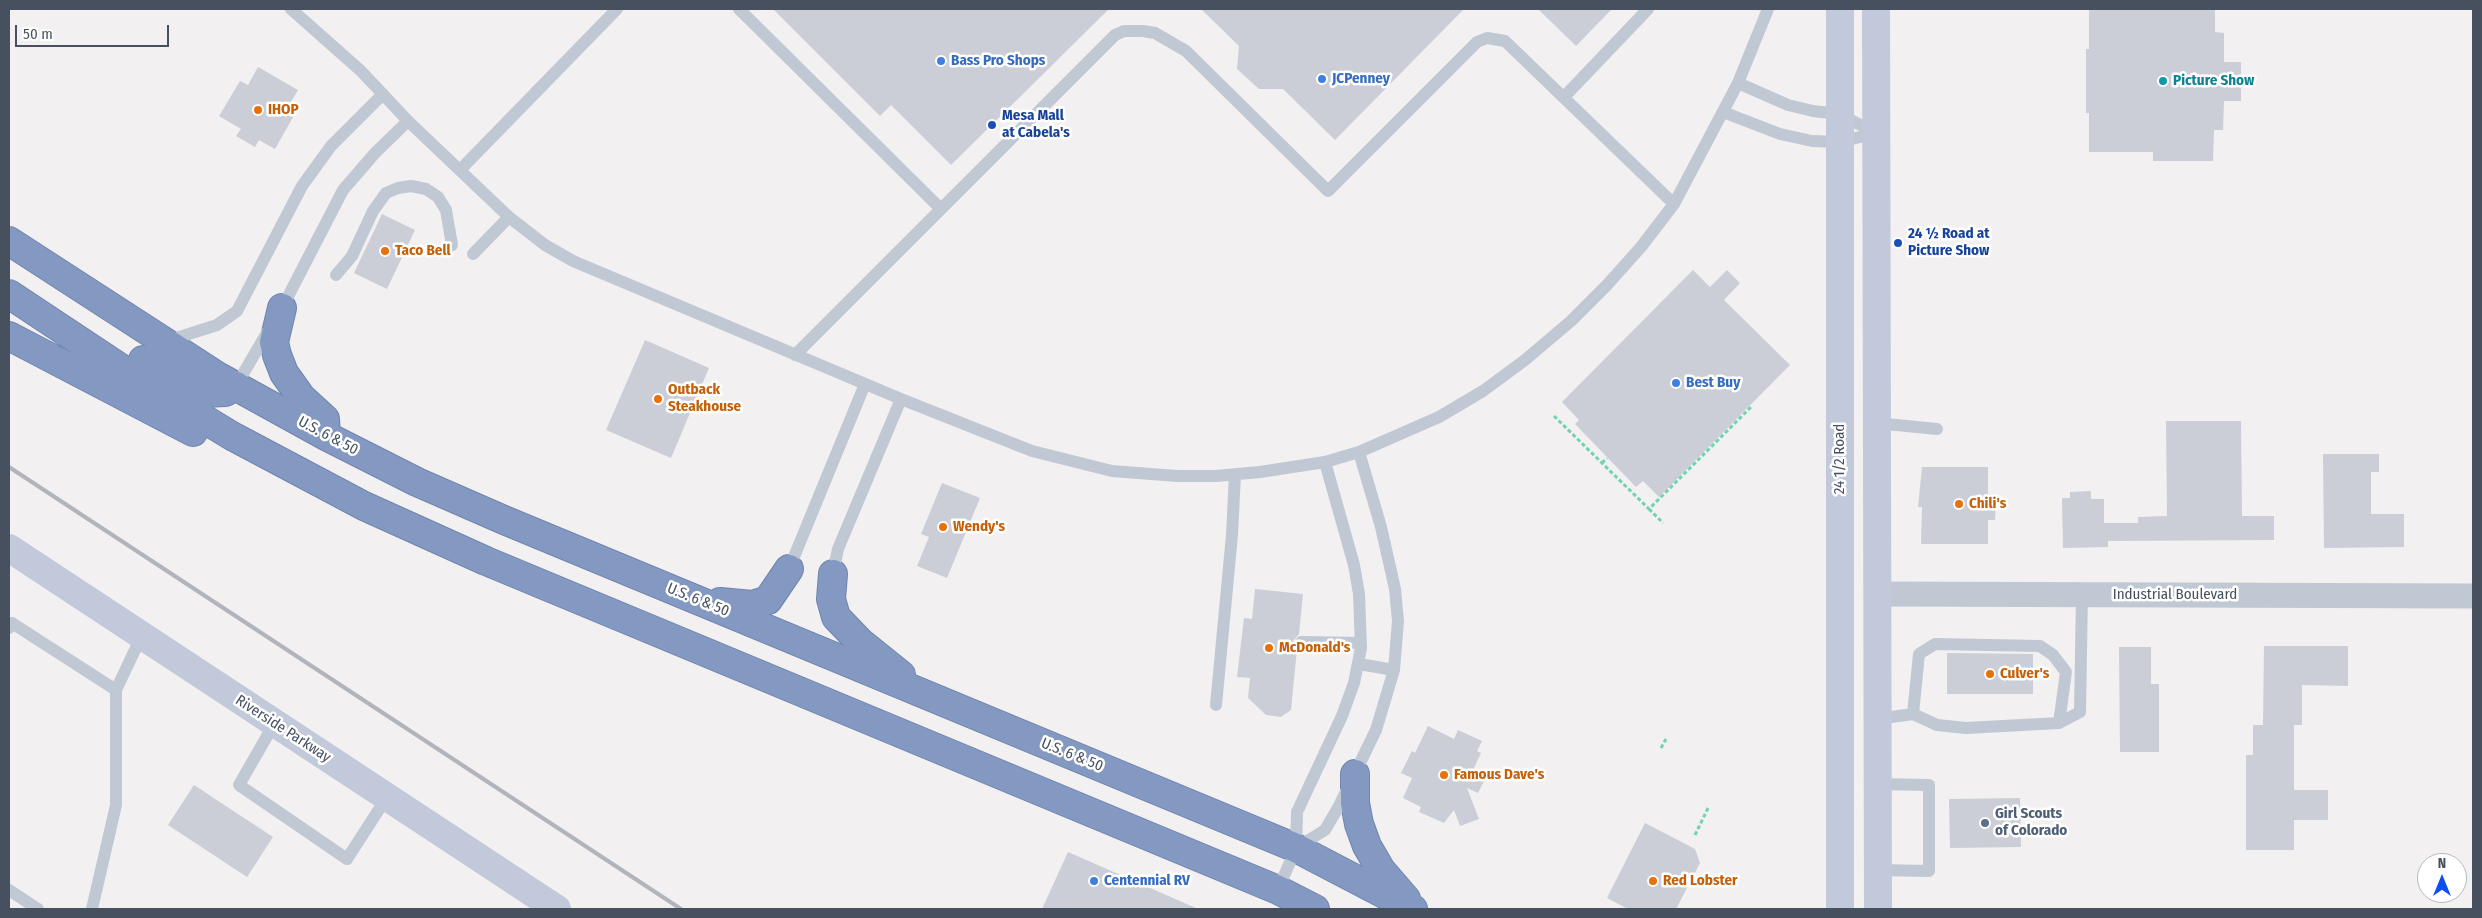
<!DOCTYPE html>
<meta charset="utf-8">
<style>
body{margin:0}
#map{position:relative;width:2482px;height:918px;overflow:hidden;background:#f2f0f0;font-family:"Fira Sans Condensed",sans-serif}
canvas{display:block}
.frame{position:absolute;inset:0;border:10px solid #46505f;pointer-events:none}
.north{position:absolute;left:2417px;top:853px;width:50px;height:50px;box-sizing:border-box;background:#fff;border:1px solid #b5b9bf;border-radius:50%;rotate:0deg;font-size:14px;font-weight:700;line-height:20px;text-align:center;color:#46505f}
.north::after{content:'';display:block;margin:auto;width:18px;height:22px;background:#0c4ef0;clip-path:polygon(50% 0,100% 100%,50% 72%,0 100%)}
.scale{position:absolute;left:15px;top:25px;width:154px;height:22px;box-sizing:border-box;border:2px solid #46505f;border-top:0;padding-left:6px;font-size:15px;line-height:18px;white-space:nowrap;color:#46505f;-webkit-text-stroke:4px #fff;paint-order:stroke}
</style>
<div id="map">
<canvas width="2482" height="918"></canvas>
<div class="frame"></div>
<div class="north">N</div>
<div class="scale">50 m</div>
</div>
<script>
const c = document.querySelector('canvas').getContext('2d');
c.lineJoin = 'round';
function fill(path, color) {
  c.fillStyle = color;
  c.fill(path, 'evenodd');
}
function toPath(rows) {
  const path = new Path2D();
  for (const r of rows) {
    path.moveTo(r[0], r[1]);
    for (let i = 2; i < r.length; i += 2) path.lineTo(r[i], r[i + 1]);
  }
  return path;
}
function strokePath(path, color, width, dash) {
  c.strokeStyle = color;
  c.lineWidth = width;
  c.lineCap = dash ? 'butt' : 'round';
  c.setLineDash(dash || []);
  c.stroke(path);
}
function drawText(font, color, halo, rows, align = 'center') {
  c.font = font + ' "Fira Sans Condensed",sans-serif';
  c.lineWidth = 5;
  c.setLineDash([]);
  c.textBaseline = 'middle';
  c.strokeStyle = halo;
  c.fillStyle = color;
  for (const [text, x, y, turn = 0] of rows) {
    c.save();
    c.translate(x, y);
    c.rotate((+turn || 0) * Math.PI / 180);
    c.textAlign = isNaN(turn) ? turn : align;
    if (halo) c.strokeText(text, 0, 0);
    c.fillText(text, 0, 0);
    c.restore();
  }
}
const building = toPath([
 [773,9,1109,9,951,165,891,105,880,116],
 [1201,9,1464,9,1335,140,1283,89,1259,89,1237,69,1239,46],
 [1538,9,1612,9,1576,46],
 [2089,9,2215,9,2215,32,2224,33,2224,62,2241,62,2241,101,2224,101,2223,130,2214,130,2213,161,2153,161,2153,152,2089,152,2089,113,2086,113,2086,49,2089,49],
 [258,67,298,90,288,107,296,112,275,149,259,140,255,147,236,136,241,129,219,116,240,81,248,85],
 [382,214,415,230,387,289,354,273],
 [1693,270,1710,287,1727,270,1740,283,1724,300,1790,365,1659,497,1643,481,1636,487,1575,424,1579,420,1562,402],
 [645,340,709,368,671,458,606,430],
 [2166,421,2241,421,2242,516,2274,516,2274,540,2108,541,2108,547,2063,548,2062,498,2070,498,2070,492,2091,491,2091,499,2104,499,2104,523,2138,523,2138,517,2167,516],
 [2323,454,2379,454,2379,472,2371,472,2371,514,2404,514,2404,547,2324,548],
 [1922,467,1988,467,1988,494,1995,494,1996,501,1995,520,1988,520,1988,544,1921,544,1922,507,1918,507],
 [942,483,980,498,947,578,917,566,929,537,921,534],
 [1255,589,1303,594,1299,634,1293,641,1297,649,1291,710,1281,717,1266,715,1248,698,1250,678,1237,677,1244,618,1252,619],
 [2264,646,2348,646,2348,686,2302,685,2302,725,2294,725,2294,790,2328,790,2328,820,2294,820,2294,850,2246,850,2246,755,2253,755,2253,725,2263,725],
 [2119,647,2151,647,2151,684,2159,684,2159,752,2120,752],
 [1947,653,2033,654,2033,694,1947,694],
 [1428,726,1454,739,1458,730,1482,741,1477,751,1481,753,1473,770,1486,777,1478,793,1467,788,1479,819,1460,826,1454,810,1444,823,1419,812,1421,807,1403,798,1412,778,1401,773,1412,751,1415,753],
 [194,785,273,837,247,877,168,825],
 [2020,798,2021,847,1950,848,1949,799],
 [1645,823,1695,849,1700,863,1676,909,1628,909,1607,898],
 [1068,852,1198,909,1042,909]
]);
const path = toPath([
 [1554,416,1649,509,1752,406],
 [1602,463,1607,458],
 [1649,509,1663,523],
 [1661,748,1666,739],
 [1695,835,1708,808]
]);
const lane = toPath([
 [291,9,361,71,408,121,509,217,545,245,573,261,901,399,1032,451,1112,471,1177,476,1216,476,1260,472,1325,462,1359,452,1439,417,1483,391,1525,360,1571,321,1607,285,1641,247,1674,204,1738,83,1768,9],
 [739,9,941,209],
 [1738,83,1788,105,1813,111,1839,114,1876,133],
 [1564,97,1648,9],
 [1723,112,1780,134,1812,141,1840,142,1876,133],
 [460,170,617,9],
 [473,254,509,217],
 [336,275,352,256,373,211,386,193,398,188,411,186,426,189,438,197,446,210,452,245],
 [280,312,343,190,375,153,408,121],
 [167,341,217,325,237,311,302,186,331,146,383,94],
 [795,355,1115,35,1124,31,1143,31,1155,33,1186,51,1328,191,1477,42,1487,38,1505,41,1674,204],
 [236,386,268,331],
 [1876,423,1937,429],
 [789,569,865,384],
 [833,574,838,549,901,399],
 [9,628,12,623,116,690],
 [1301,642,1361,643],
 [1359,664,1394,670],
 [1216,705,1232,535,1235,474],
 [1877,719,1913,714,1937,725,1966,728,2059,723,2066,672,2053,655,2040,646,1935,644,1919,654,1913,714],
 [2059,723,2080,712,2082,594],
 [274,724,239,785,347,859,387,797],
 [1877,784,1929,785,1929,871,1878,870],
 [1296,848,1325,830,1339,806,1376,730,1394,670,1398,621,1395,589,1381,527,1359,452],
 [9,890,38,909],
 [1278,890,1296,848,1297,812,1342,716,1354,683,1361,648,1359,594,1354,565,1325,462],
 [92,909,116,805,116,690,142,635]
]);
const street = toPath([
 [1877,594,2473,596]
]);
const secondary = toPath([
 [1840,9,1840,909],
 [1876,9,1878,909],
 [9,548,557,909]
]);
const highway = toPath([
 [9,241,219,377,326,436,417,482,504,520,1296,848,1413,909],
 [9,294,125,371,232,436,364,506,486,561,1278,890,1315,909],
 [282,308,274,342,277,355,284,373,301,397,325,419,326,435],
 [9,336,193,432],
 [143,360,192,389,204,393,225,392,236,386],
 [833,574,831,599,836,617,860,642,901,675],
 [720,602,752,605,768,600,789,569],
 [1355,774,1355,803,1359,824,1367,846,1381,870,1406,899]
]);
const rail = toPath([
 [9,467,681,909]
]);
const markers = [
 [941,61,5,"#3f7fe0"],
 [1322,79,5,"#3f7fe0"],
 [2163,81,5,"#0f9aa8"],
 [258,110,5,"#e8710a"],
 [992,125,5,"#1a4fb4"],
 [1898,243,5,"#1a4fb4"],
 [385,251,5,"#e8710a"],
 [1676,383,5,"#3f7fe0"],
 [658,399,5,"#e8710a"],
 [1959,504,5,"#e8710a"],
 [943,527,5,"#e8710a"],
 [1269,648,5,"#e8710a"],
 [1990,674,5,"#e8710a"],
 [1444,775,5,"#e8710a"],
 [1985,823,5,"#5c6f8a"],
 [1094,881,5,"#3f7fe0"],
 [1653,881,5,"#e8710a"]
];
const shopNames = [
 ["Bass Pro Shops",951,61],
 ["JCPenney",1332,79],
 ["Best Buy",1686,383],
 ["Centennial RV",1104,881]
];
const cultureNames = [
 ["Picture Show",2173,81]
];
const foodNames = [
 ["IHOP",268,110],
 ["Taco Bell",395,251],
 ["Outback",668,390],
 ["Steakhouse",668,407],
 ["Chili's",1969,504],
 ["Wendy's",953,527],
 ["McDonald's",1279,648],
 ["Culver's",2000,674],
 ["Famous Dave's",1454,775],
 ["Red Lobster",1663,881]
];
const transitNames = [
 ["Mesa Mall",1002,116],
 ["at Cabela's",1002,133],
 ["24 ½ Road at",1908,234],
 ["Picture Show",1908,251]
];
const streetNames = [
 ["U.S. 6 & 50",328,436,28],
 ["24 1/2 Road",1840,459,-90],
 ["Industrial Boulevard",2175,595],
 ["U.S. 6 & 50",698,600,22],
 ["Riverside Parkway",283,729,33],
 ["U.S. 6 & 50",1072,755,22]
];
const serviceNames = [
 ["Girl Scouts",1995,814],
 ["of Colorado",1995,831]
];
fill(building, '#cbced6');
strokePath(highway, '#6f84ae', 30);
strokePath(path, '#71d3b1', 3, [4, 2.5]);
strokePath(lane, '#c0c8d3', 12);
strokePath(street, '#c0c8d3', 25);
strokePath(secondary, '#c1c9da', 28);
strokePath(highway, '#8499c2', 28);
strokePath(rail, '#b1b4bb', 4);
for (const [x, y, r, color] of markers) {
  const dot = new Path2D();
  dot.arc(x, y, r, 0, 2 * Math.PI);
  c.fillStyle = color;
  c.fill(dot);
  strokePath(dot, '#fff', 2);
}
drawText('bold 15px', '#366cbe', '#fff', shopNames, 'left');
drawText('bold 15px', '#0d838f', '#fff', cultureNames, 'left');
drawText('bold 15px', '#c56008', '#fff', foodNames, 'left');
drawText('bold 15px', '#164399', '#fff', transitNames, 'left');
drawText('15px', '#46505f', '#fff', streetNames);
drawText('bold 15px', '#4e5e75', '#fff', serviceNames, 'left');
</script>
